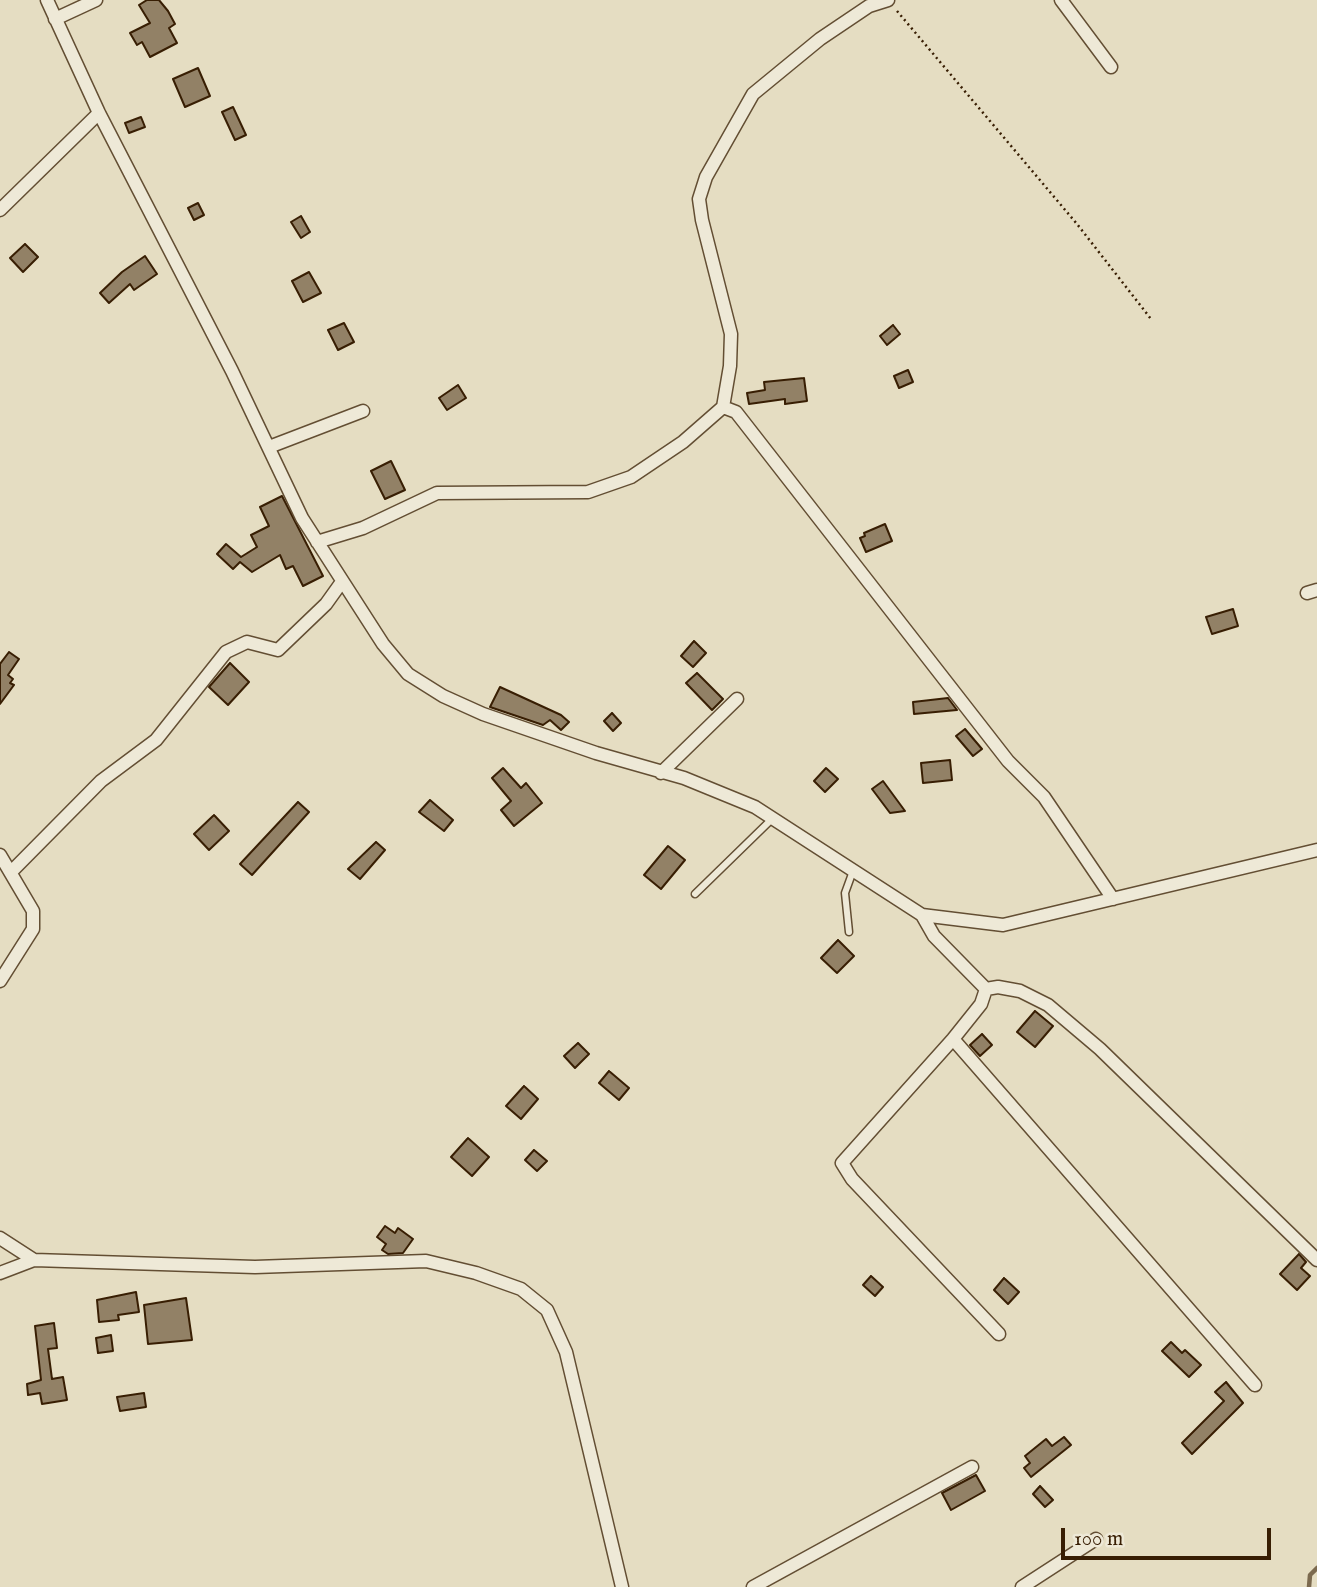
<!DOCTYPE html>
<style>
body{margin:0}
#map{position:relative;width:1317px;height:1587px;overflow:hidden;background:#e5ddc2;font-family:"IM FELL English",serif}
canvas{display:block}
.scale{position:absolute;left:1061px;top:1528px;width:210px;height:32px;box-sizing:border-box;border:4px solid #381e03;border-top:0;padding-left:9px;font-size:21px;line-height:24px;white-space:nowrap;color:#381e03;-webkit-text-stroke:5px #eee9d7;paint-order:stroke}
</style>
<div id="map">
<canvas width="1317" height="1587"></canvas>
<div class="scale">100 m</div>
</div>
<script>
const c = document.querySelector('canvas').getContext('2d');
c.lineJoin = 'round';
function toPath(rows) {
  const path = new Path2D();
  for (const r of rows) {
    path.moveTo(r[0], r[1]);
    for (let i = 2; i < r.length; i += 2) path.lineTo(r[i], r[i + 1]);
  }
  return path;
}
function strokePath(path, color, width, dash) {
  c.strokeStyle = color;
  c.lineWidth = width;
  c.lineCap = dash ? 'butt' : 'round';
  c.setLineDash(dash || []);
  c.stroke(path);
}
function fill(path, color) {
  c.fillStyle = color;
  c.fill(path, 'evenodd');
}
const stream = toPath([
 [1309,1587,1310,1575,1317,1568]
]);
const building = toPath([
 [147,0,159,0,168,11,175,24,169,28,177,43,150,57,142,42,137,45,130,33,150,23,139,5,147,0],
 [198,68,210,96,185,107,173,79,198,68],
 [233,107,246,135,235,140,222,112,233,107],
 [141,117,145,127,129,133,125,123,141,117],
 [198,203,204,215,194,220,188,208,198,203],
 [301,216,310,232,301,238,291,222,301,216],
 [25,244,38,257,23,272,10,258,25,244],
 [145,256,157,274,134,290,130,284,109,303,100,293,122,272,145,256],
 [309,272,321,293,303,302,292,281,309,272],
 [344,323,354,342,338,350,328,330,344,323],
 [893,325,900,334,887,345,880,336,893,325],
 [908,370,913,382,899,388,894,376,908,370],
 [804,378,807,401,785,404,785,399,749,404,747,393,765,390,764,382,804,378],
 [458,385,466,398,447,410,439,398,458,385],
 [391,461,405,490,385,499,371,471,391,461],
 [282,496,323,576,303,586,293,566,286,569,280,555,252,572,240,562,233,569,217,554,226,544,241,557,257,547,251,535,269,526,260,507,282,496],
 [885,524,892,541,866,552,860,538,865,536,864,533,885,524],
 [1233,609,1238,626,1212,634,1206,617,1233,609],
 [694,641,706,653,693,667,681,656,694,641],
 [9,652,19,659,8,675,13,679,10,683,14,685,0,704,0,664,9,652],
 [230,663,249,682,228,705,209,687,230,663],
 [697,673,723,699,712,710,686,683,697,673],
 [500,687,561,715,569,722,561,730,550,720,543,725,490,707,500,687],
 [948,698,957,710,914,714,913,702,948,698],
 [612,713,621,723,613,731,604,721,612,713],
 [965,729,982,749,973,756,956,736,965,729],
 [950,760,952,780,923,783,921,763,950,760],
 [503,768,521,788,526,783,542,803,514,826,501,810,511,801,492,778,503,768],
 [826,768,838,779,825,792,814,781,826,768],
 [883,781,905,811,890,813,872,789,883,781],
 [430,800,453,820,444,831,419,812,430,800],
 [298,802,309,812,252,875,240,864,298,802],
 [214,815,229,831,209,850,194,834,214,815],
 [376,842,385,850,360,879,348,869,376,842],
 [668,846,685,860,661,889,644,875,668,846],
 [838,940,854,956,837,973,821,958,838,940],
 [1035,1011,1053,1026,1035,1047,1017,1032,1035,1011],
 [982,1034,992,1045,980,1056,970,1045,982,1034],
 [578,1043,589,1054,575,1068,564,1056,578,1043],
 [609,1071,629,1088,619,1100,599,1083,609,1071],
 [524,1086,538,1099,521,1119,506,1106,524,1086],
 [468,1138,489,1157,472,1176,451,1157,468,1138],
 [534,1150,547,1161,537,1171,525,1160,534,1150],
 [385,1226,395,1233,398,1228,413,1239,403,1253,388,1254,382,1250,386,1244,377,1237,385,1226],
 [1299,1254,1306,1262,1301,1268,1310,1276,1297,1290,1280,1274,1299,1254],
 [871,1276,883,1287,875,1296,863,1285,871,1276],
 [1004,1278,1019,1292,1008,1304,994,1290,1004,1278],
 [136,1292,139,1312,118,1315,119,1320,99,1322,97,1300,136,1292],
 [186,1298,192,1340,148,1344,144,1305,186,1298],
 [54,1323,57,1348,48,1349,52,1379,63,1377,67,1400,42,1404,40,1393,28,1395,27,1384,41,1380,35,1326,54,1323],
 [111,1335,113,1351,98,1353,96,1338,111,1335],
 [1171,1342,1182,1353,1185,1350,1201,1365,1189,1377,1162,1351,1171,1342],
 [1226,1382,1243,1403,1192,1454,1182,1443,1224,1401,1215,1392,1226,1382],
 [144,1393,146,1407,120,1411,117,1397,144,1393],
 [1064,1437,1071,1445,1031,1477,1024,1468,1030,1463,1025,1456,1046,1439,1052,1446,1064,1437],
 [976,1475,985,1491,951,1510,942,1493,976,1475],
 [1040,1486,1053,1500,1045,1507,1033,1494,1040,1486]
]);
const path = toPath([
 [897,11,1077,224,1151,319]
]);
const lane = toPath([
 [695,894,773,818],
 [849,932,845,893,853,871]
]);
const street = toPath([
 [47,0,99,113,232,371,302,518,383,644,408,674,443,696,483,714,596,753,684,778,755,807,922,915,1003,925,1317,850],
 [1061,0,1111,67],
 [55,19,96,0],
 [0,210,99,113],
 [723,407,736,412,1008,761,1044,797,1113,899],
 [269,447,363,411],
 [317,542,363,528,437,493,588,492,631,477,683,442,723,407,730,366,731,334,702,220,699,199,706,177,753,94,820,39,869,6,888,0],
 [1307,593,1317,590],
 [661,773,737,699],
 [0,855,33,911,33,929,0,981],
 [11,872,101,781,156,740,226,652,247,642,278,650,326,604,341,583],
 [922,915,934,936,986,989],
 [986,989,981,1004,953,1039,842,1163,852,1179,999,1334],
 [986,989,998,987,1020,991,1048,1005,1100,1049,1317,1260],
 [953,1039,1255,1385],
 [0,1238,34,1260,255,1267,426,1261,476,1273,521,1289,547,1310,566,1352,622,1587],
 [0,1273,34,1260],
 [753,1587,972,1467],
 [1022,1587,1096,1539]
]);
strokePath(stream, '#7c6a4f', 4.5);
fill(building, '#928166');
strokePath(building, '#381e03', 2);
strokePath(lane, '#634e33', 9);
strokePath(street, '#634e33', 15);
strokePath(path, '#381e03', 2.5, [2, 3.5]);
strokePath(lane, '#eee9d7', 6);
strokePath(street, '#eee9d7', 12);
</script>
